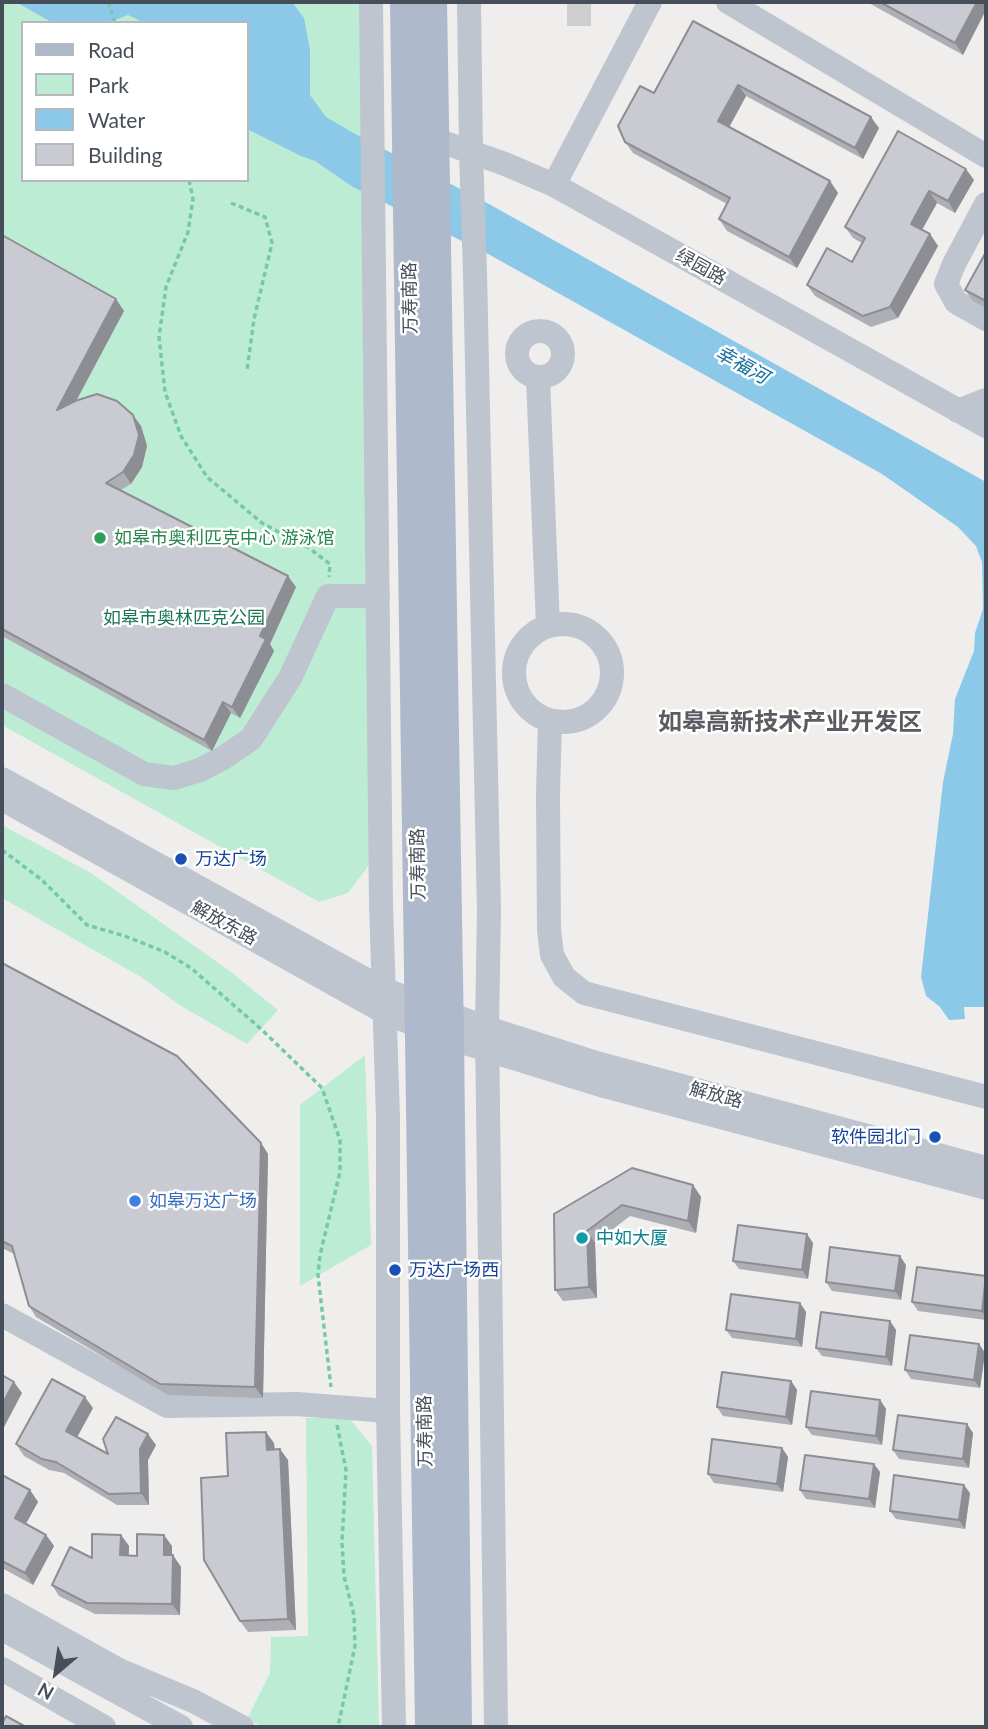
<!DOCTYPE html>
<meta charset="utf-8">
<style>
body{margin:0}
#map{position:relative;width:988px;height:1729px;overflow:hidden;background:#f0eded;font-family:Lato,sans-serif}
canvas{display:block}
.frame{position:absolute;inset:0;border:4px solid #464e59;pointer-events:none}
.legend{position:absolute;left:21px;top:21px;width:228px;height:161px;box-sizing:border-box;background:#fff;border:2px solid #b5b8bd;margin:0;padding:9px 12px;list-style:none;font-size:21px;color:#464e59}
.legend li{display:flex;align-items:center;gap:14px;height:35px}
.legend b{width:35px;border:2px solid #b5b8bd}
.north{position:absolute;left:21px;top:1638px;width:70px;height:70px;-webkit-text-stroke:5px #fff;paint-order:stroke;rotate:209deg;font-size:19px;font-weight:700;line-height:28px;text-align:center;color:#464e59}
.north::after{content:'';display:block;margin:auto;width:24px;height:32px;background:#464e59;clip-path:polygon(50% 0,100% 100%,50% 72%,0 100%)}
</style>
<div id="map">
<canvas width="988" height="1729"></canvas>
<div class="frame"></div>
<ul class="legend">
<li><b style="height:9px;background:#aeb9cb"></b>Road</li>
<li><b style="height:19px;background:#bdecd5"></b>Park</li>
<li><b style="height:19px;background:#8cc8e7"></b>Water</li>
<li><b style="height:19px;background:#cacbd2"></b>Building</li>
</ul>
<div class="north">N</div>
</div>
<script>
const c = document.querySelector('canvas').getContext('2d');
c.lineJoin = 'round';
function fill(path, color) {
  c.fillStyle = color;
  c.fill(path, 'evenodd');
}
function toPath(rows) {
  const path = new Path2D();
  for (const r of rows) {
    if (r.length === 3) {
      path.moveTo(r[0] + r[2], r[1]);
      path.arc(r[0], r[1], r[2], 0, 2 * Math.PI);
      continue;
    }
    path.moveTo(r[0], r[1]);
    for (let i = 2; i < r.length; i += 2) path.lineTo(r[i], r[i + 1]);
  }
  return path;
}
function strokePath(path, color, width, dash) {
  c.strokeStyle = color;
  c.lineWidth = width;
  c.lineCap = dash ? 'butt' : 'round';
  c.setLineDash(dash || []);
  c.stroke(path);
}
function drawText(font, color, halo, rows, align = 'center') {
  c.font = font + ' Lato,"Noto Sans SC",sans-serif';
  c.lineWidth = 5;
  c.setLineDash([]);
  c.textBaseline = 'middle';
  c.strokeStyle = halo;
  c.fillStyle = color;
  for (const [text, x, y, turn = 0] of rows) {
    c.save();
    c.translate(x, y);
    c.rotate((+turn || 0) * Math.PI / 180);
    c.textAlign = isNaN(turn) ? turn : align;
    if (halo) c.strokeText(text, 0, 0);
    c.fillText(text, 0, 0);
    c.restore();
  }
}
const green = toPath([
 [2,2,363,2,369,865,348,893,319,902,2,725],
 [23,23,247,23,247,180,23,180],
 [2,825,91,873,227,969,278,1010,247,1044,181,1006,141,977,2,898],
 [365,1055,371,1245,300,1286,300,1105],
 [306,1418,349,1418,372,1446,379,1727,263,1727,247,1719,270,1673,271,1637,308,1636]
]);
const water = toPath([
 [16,2,292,2,304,18,310,50,310,95,326,117,355,134,489,204,986,482,986,1007,964,1007,965,1019,949,1020,940,1007,926,996,921,977,943,782,953,734,955,699,974,651,975,633,983,609,982,562,976,546,958,527,882,474,490,255,353,187,315,161,301,156,247,129,247,23,145,23,128,15,108,23,53,23]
]);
const minorTunnel = toPath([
 [579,2,579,27]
]);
const path = toPath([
 [108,2,115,23],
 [189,180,193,199,188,232,166,287,159,337,165,392,181,436,207,477,262,523,309,548,330,564,329,577],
 [231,203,265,217,272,243,254,319,247,370],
 [2,850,42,880,87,925,125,936,165,952,191,968,261,1029,322,1088,340,1140,340,1172,320,1255,318,1275,331,1387],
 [337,1425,346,1470,342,1542,344,1576,354,1615,355,1646,338,1727]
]);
const minor = toPath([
 [371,2,381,904,388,1117,388,1411,394,1727],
 [469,2,471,152,475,273,489,910,487,1028,496,1727],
 [728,2,986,156],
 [420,134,505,164,554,185,986,426],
 [554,185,650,2],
 [986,204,954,264,946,284,956,302,986,319],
 [540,354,23],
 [538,377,548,626],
 [958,411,986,400],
 [563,673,49],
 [2,695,144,774,174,778,200,770,223,758,251,739,290,678,328,596,378,596],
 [550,721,548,794,549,930,552,955,564,977,584,993,986,1097],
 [2,779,383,989,487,1028,593,1062,986,1168],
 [2,799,386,1013,449,1038,604,1086,986,1188],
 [2,1315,167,1406,297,1404,388,1411],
 [2,1605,119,1670,193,1701,242,1727],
 [2,1629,181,1727],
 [2,1669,104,1727]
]);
const major = toPath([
 [405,2,430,1727],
 [432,2,449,1038,457,1727]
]);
const wall = toPath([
 [867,2,986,2,963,55],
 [693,21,879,128,863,159,746,96,729,127,830,181,838,193,797,268,727,231,719,219,727,204,633,153,625,142,654,93],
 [898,131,974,180,955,213,937,203,922,230,930,234,938,246,898,318,871,327,815,296,807,285,852,262,862,243,853,238,845,227],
 [2,235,124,311,76,400,141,426,147,446,142,467,131,484,121,490,296,587,270,644,274,651,240,718,231,713,212,751,2,636],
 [986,252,986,308,973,301,965,290],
 [2,963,261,1143,268,1154,263,1398,168,1395,36,1317,29,1306,14,1254,2,1248],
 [693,1185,701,1197,696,1233,630,1216,595,1243,597,1298,563,1301,555,1290,554,1214],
 [813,1243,808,1279,739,1269,733,1261],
 [906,1265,901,1300,832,1291,826,1282],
 [986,1276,986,1320,918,1311,912,1302],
 [800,1303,806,1312,802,1347,732,1338,726,1330],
 [890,1321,896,1330,892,1366,822,1356,816,1348],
 [979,1344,985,1353,980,1388,911,1379,905,1370],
 [791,1381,797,1390,792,1425,723,1416,717,1407],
 [880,1400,886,1409,882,1445,812,1435,806,1427],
 [93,1408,77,1437,108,1454,156,1445,148,1460,149,1505,117,1505,64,1473,49,1470,24,1456,16,1444],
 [967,1424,973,1433,969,1468,899,1459,893,1450],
 [274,1443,275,1449,288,1460,296,1630,248,1632,240,1621,228,1476],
 [782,1448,788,1457,783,1492,714,1483,708,1474],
 [874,1464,880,1472,875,1508,806,1499,800,1490],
 [2,1475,30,1490,38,1502,26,1523,46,1535,54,1546,33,1585,2,1568],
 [970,1493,965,1529,896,1519,890,1511],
 [121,1535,129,1546,129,1556,137,1556,172,1546,172,1555,181,1567,180,1615,95,1614,59,1596,52,1585,92,1558]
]);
const shadedWall = toPath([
 [977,2,986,2,986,10,963,55,955,43],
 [738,85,746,96,726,133,718,121],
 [871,117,879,128,863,159,855,148],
 [966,169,974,180,955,213,948,201],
 [830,181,838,193,797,268,789,257],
 [929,191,937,203,919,235,911,224],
 [930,234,938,246,898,318,890,307],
 [116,299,124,311,65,422,57,410],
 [133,415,141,426,147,446,142,467,131,484,123,472],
 [288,576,296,587,270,644,274,651,240,718,232,707,260,636],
 [223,702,231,713,212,751,204,740],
 [261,1143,268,1154,263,1398,255,1387],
 [693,1185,701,1197,696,1233,688,1221],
 [587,1231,595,1243,597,1298,589,1287],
 [807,1234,813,1243,808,1279,802,1270],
 [900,1256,906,1265,901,1300,895,1291],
 [986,1276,986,1318,982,1311],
 [800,1303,806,1312,802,1347,796,1339],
 [890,1321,896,1330,892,1366,886,1357],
 [979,1344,985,1353,980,1388,974,1380],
 [791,1381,797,1390,792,1425,786,1417],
 [14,1382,22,1393,2,1431,2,1405],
 [85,1397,93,1408,74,1443,66,1431],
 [880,1400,886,1409,882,1445,876,1436],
 [967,1424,973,1433,969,1468,963,1459],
 [266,1432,274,1443,275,1461,267,1450],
 [148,1434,156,1445,148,1460,149,1505,141,1493,140,1449],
 [782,1448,788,1457,783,1492,777,1484],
 [280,1449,288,1460,296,1630,288,1619],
 [874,1464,880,1472,875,1508,869,1499],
 [964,1485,970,1493,965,1529,959,1520],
 [30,1490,38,1502,23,1529,15,1518],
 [46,1535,54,1546,33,1585,25,1573],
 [121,1535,129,1546,128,1567,120,1555],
 [164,1535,172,1546,172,1567,164,1555],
 [173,1555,181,1567,180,1615,172,1604]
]);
const building = toPath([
 [880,2,977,2,955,43,880,2],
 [693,21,871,117,855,148,738,85,718,121,830,181,789,257,719,219,730,198,625,142,618,126,640,86,654,93,693,21],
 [898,131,966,169,948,201,929,191,911,224,930,234,890,307,863,316,807,285,827,248,852,262,865,238,845,227,898,131],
 [2,235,116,299,57,410,75,401,97,394,117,401,133,415,139,435,134,455,123,472,106,483,288,576,260,636,266,639,232,707,223,702,204,740,2,629,2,235],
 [986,252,986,301,965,290,986,252],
 [2,963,177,1056,261,1143,255,1387,160,1384,29,1306,12,1246,2,1241,2,963],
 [632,1168,693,1185,688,1221,622,1205,587,1231,589,1287,555,1290,554,1214,632,1168],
 [738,1225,807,1234,802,1270,733,1261,738,1225],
 [830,1247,900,1256,895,1291,826,1282,830,1247],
 [917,1267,986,1276,982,1311,912,1302,917,1267],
 [731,1294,800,1303,796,1339,726,1330,731,1294],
 [821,1312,890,1321,886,1357,816,1348,821,1312],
 [910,1335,979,1344,974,1380,905,1370,910,1335],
 [722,1372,791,1381,786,1417,717,1407,722,1372],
 [2,1375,14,1382,2,1405,2,1375],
 [52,1379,85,1397,66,1431,108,1454,103,1439,116,1417,148,1434,140,1449,141,1493,109,1494,56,1462,42,1459,16,1444,52,1379],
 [811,1391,880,1400,876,1436,806,1427,811,1391],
 [898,1415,967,1424,963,1459,893,1450,898,1415],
 [266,1432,267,1450,280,1449,288,1619,240,1621,204,1560,201,1478,228,1476,226,1433,266,1432],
 [712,1439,782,1448,777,1484,708,1474,712,1439],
 [805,1455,874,1464,869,1499,800,1490,805,1455],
 [2,1475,30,1490,15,1518,46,1535,25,1573,2,1561,2,1475],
 [894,1475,964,1485,959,1520,890,1511,894,1475],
 [92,1534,121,1535,120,1555,137,1556,137,1534,164,1535,164,1555,173,1555,172,1604,87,1603,52,1585,70,1547,92,1558,92,1534],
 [6,1716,26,1727,2,1727,2,1724,6,1716]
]);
const markers = [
 [100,538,7,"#2e9e5b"],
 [181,859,7,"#1a4fb4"],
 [935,1137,7,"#1a4fb4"],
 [135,1201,7,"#3f7fe0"],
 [582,1238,7,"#0f9aa8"],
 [395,1270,7,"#1a4fb4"]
];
const streetNames = [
 ["绿园路",701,267,29],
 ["万寿南路",410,298,-91],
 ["万寿南路",418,864,-91],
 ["解放东路",224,923,29],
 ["解放路",716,1095,15],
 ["万寿南路",425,1431,-91]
];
const leisureNames = [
 ["如皋市奥利匹克中心 游泳馆",114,538]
];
const parkNames = [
 ["如皋市奥林匹克公园",184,618]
];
const transitNames = [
 ["万达广场",195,859],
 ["软件园北门",921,1137,"right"],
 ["万达广场西",409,1270]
];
const shopNames = [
 ["如皋万达广场",149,1201]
];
const cultureNames = [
 ["中如大厦",596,1238]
];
const waterNames = [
 ["幸福河",742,365,29]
];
const districtNames = [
 ["如皋高新技术产业开发区",790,722]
];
fill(green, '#bdecd5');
fill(water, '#8cc8e7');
strokePath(minorTunnel, '#cecdcf', 24, [24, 12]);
strokePath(path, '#76c8aa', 3.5, [5, 3.5]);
strokePath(minor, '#bec5cf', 24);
strokePath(major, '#aeb9cb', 30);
fill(wall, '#aeafb5');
fill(shadedWall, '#8d8e93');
fill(building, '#cacbd2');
strokePath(building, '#8d8e93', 2);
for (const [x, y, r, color] of markers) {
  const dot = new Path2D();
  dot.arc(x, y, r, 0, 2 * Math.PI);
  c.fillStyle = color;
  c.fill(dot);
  strokePath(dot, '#fff', 2.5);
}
drawText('18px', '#464e59', '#fff', streetNames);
drawText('18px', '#27864d', '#fff', leisureNames, 'left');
drawText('18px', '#1b7654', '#fff', parkNames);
drawText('18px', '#164399', '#fff', transitNames, 'left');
drawText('18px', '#366cbe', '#fff', shopNames, 'left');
drawText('18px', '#0d838f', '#fff', cultureNames, 'left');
drawText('italic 19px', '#13709f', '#fff', waterNames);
drawText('bold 24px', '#5a5c61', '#fff', districtNames);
</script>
